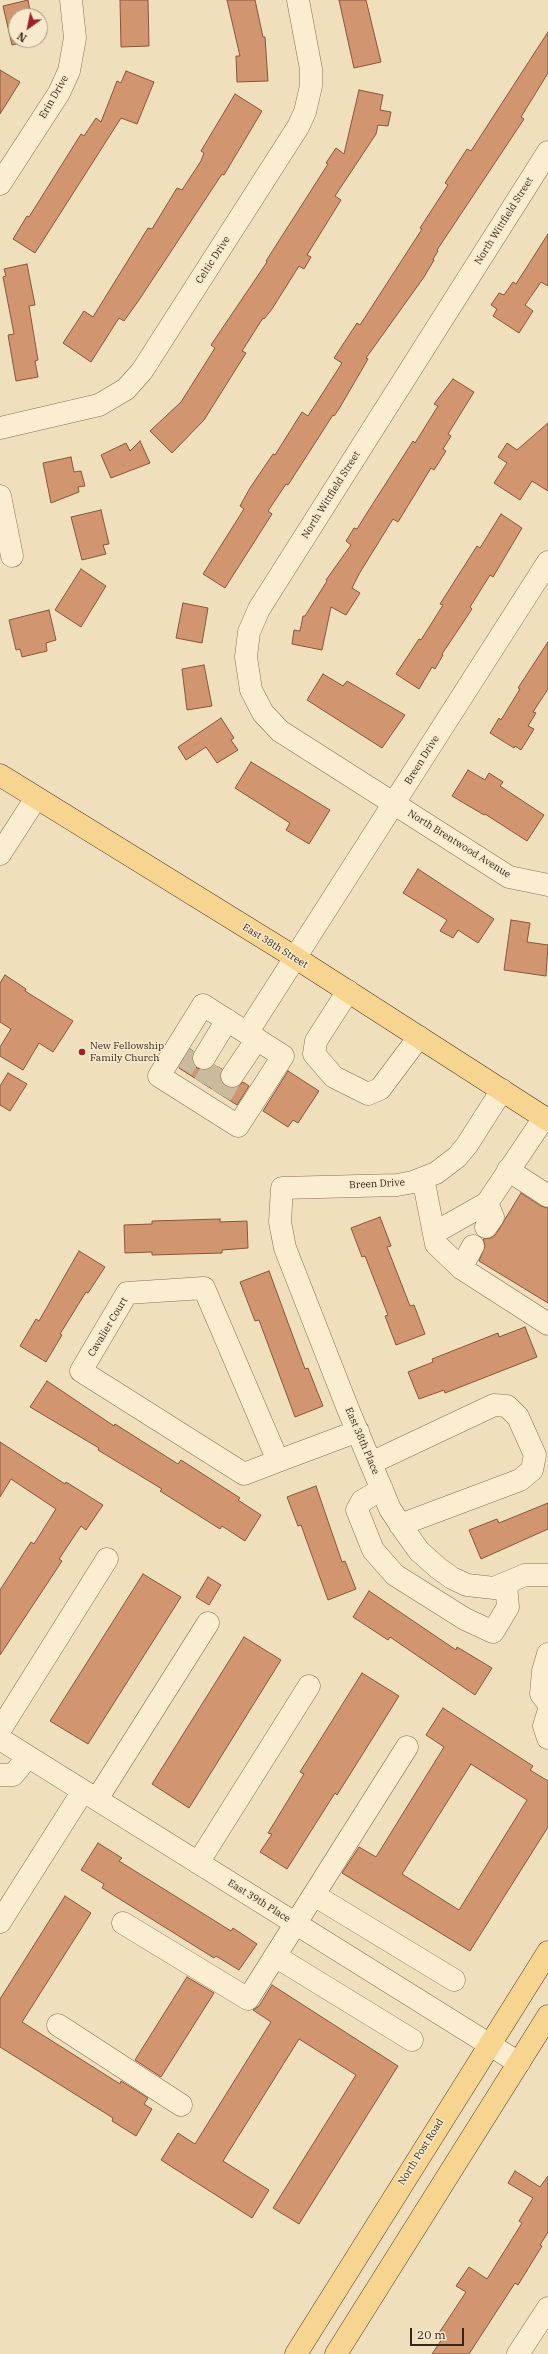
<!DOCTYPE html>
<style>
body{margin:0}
#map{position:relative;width:548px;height:2354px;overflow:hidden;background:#f0dfbc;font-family:"IBM Plex Serif",serif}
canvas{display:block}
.north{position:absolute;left:8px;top:8px;width:40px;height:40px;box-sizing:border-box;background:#f7e9cc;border:1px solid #aa9b85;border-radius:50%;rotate:213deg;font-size:11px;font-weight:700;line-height:16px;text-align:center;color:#37271a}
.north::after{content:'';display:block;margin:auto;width:14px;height:18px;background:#9b2126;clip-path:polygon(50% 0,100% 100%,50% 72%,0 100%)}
.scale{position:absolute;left:410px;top:2328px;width:54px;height:18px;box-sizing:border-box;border:2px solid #37271a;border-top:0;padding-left:5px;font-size:12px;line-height:14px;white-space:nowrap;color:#37271a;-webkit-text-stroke:3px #f7e9cc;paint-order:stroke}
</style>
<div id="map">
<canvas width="548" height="2354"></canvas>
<div class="north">N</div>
<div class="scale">20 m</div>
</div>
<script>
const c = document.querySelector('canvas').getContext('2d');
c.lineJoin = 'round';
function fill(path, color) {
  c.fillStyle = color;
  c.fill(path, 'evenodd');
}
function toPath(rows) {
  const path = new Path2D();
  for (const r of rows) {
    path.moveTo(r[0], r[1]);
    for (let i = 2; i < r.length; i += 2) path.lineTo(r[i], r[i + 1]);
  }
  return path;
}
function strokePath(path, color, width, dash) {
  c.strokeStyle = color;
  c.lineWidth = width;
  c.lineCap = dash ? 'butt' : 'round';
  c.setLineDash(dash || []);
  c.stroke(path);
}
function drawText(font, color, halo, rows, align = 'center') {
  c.font = font + ' "IBM Plex Serif",serif';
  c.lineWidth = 3;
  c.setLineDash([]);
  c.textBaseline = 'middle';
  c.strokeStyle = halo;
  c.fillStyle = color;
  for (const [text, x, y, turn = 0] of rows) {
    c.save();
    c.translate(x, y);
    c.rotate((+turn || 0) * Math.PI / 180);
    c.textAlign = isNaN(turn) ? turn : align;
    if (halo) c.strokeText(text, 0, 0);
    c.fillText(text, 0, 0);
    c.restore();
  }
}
const building = toPath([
 [28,0,31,16,16,16,16,40,35,40,12,45,3,6,28,0],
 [120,0,148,0,149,46,121,47,120,0],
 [227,0,255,0,263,37,265,37,268,81,237,82,236,56,240,56,227,0],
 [339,0,366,0,381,62,354,68,339,0],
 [548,32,548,73,521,117,524,119,437,250,438,251,433,259,434,260,424,277,366,358,368,359,339,409,334,416,333,415,288,485,286,484,268,511,272,514,225,588,203,574,244,509,240,506,250,488,273,454,275,455,302,412,308,416,342,363,334,358,357,323,360,325,422,229,420,228,448,185,445,183,467,149,471,151,548,32],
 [0,70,20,82,0,114,0,70],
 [126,71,154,82,137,124,121,118,35,253,13,239,27,216,29,217,81,134,84,136,96,118,101,122,117,81,121,83,126,71],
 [359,90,383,95,380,110,391,112,388,126,378,125,376,134,335,196,341,200,307,255,311,257,304,269,299,266,272,309,264,319,263,318,242,351,246,353,204,420,172,453,150,431,181,402,215,348,211,345,267,262,266,261,328,164,326,163,336,148,344,154,359,90],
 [235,94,262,111,224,175,222,174,139,300,124,321,119,318,91,362,63,343,84,311,93,317,148,228,152,229,177,188,182,190,201,161,204,153,201,151,235,94],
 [548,234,548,286,541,282,525,305,533,311,519,333,493,316,497,309,491,305,499,293,504,295,513,282,516,284,548,234],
 [27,264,35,305,29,306,38,360,35,361,38,377,16,381,8,335,14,334,3,277,6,276,4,269,27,264],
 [453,379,474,392,448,434,451,436,443,449,446,451,434,470,431,468,398,522,393,519,359,574,352,588,360,593,346,615,331,607,322,650,292,644,294,630,300,631,303,616,305,616,327,581,326,580,351,545,346,541,354,528,357,529,365,516,413,441,415,443,438,406,434,404,453,379],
 [548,423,548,491,532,481,520,500,494,483,507,463,498,457,507,443,517,450,548,423],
 [140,441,150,463,111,478,101,455,126,443,130,451,140,441],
 [71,457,74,472,81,471,85,486,78,487,79,492,51,503,43,463,71,457],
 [101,510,109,544,103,545,106,554,82,560,71,517,101,510],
 [501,514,522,528,493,577,490,575,470,607,472,609,442,654,443,655,435,669,432,667,419,689,396,674,419,639,421,640,443,605,440,604,477,546,480,548,501,514],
 [81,569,106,586,81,627,55,610,81,569],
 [183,603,208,608,202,643,176,638,183,603],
 [49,610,56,640,46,643,47,651,22,657,20,649,16,650,9,620,49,610],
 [548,642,548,689,533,712,536,713,528,726,534,729,521,750,515,746,514,748,490,733,499,718,501,720,520,689,518,688,548,642],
 [204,665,212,706,187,710,182,669,204,665],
 [323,674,343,686,347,681,405,715,382,748,307,700,323,674],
 [221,718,234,738,231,740,238,750,217,763,206,747,186,760,178,747,221,718],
 [251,762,330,810,309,844,286,830,290,823,235,788,251,762],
 [468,770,485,780,489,773,503,782,500,786,544,815,527,841,485,814,484,815,452,796,468,770],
 [418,869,494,919,478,943,458,930,453,938,440,931,447,920,403,893,418,869],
 [511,920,530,923,527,942,548,945,546,976,504,970,511,920],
 [5,975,26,989,25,991,73,1021,53,1052,39,1043,23,1070,0,1056,0,1047,11,1029,0,1022,0,983,5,975],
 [190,1049,193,1051,193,1064,197,1068,204,1070,214,1065,222,1069,221,1081,225,1087,237,1087,243,1082,249,1086,237,1105,179,1068,190,1049],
 [288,1071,319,1091,298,1123,293,1120,288,1127,263,1111,288,1071],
 [8,1073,27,1084,10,1111,0,1105,0,1086,8,1073],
 [521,1193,541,1206,548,1208,548,1303,479,1261,485,1246,483,1239,491,1238,496,1234,521,1193],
 [380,1217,391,1246,387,1247,410,1306,414,1305,425,1334,396,1345,385,1316,388,1315,365,1256,362,1257,351,1228,380,1217],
 [220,1219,220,1222,247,1221,248,1248,222,1250,222,1253,152,1255,152,1252,125,1253,124,1225,152,1224,152,1221,220,1219],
 [79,1251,105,1267,88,1293,86,1292,60,1334,62,1335,46,1362,20,1346,36,1319,39,1321,79,1251],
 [269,1271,305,1369,308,1368,323,1406,295,1417,259,1320,255,1321,240,1282,269,1271],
 [525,1327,537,1357,445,1393,444,1390,419,1399,408,1372,433,1362,432,1359,498,1333,499,1337,525,1327],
 [47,1381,114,1426,115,1424,178,1464,181,1460,240,1498,238,1500,261,1515,245,1541,222,1526,220,1529,160,1491,162,1489,98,1450,99,1448,30,1407,47,1381],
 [0,1442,65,1484,66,1482,103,1505,86,1530,81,1526,59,1559,62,1561,0,1655,0,1590,31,1542,34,1544,56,1509,11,1479,0,1497,0,1442],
 [316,1486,342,1562,345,1561,356,1589,328,1600,301,1525,298,1526,287,1497,316,1486],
 [548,1503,548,1529,481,1559,469,1530,497,1519,499,1523,548,1503],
 [143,1574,181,1597,88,1744,50,1721,143,1574],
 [208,1577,221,1585,209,1605,196,1597,208,1577],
 [369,1591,456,1650,457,1647,492,1668,475,1695,390,1637,388,1640,353,1617,369,1591],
 [244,1637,281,1660,189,1808,152,1784,244,1637],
 [362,1673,399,1696,337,1795,335,1793,287,1869,260,1852,272,1834,268,1833,304,1774,300,1772,362,1673],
 [443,1708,533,1766,530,1770,548,1781,548,1827,470,1951,342,1873,359,1847,376,1857,444,1747,426,1735,443,1708],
 [471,1764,527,1800,459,1910,402,1874,471,1764],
 [98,1843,122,1858,119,1861,231,1931,233,1928,257,1944,239,1970,216,1956,214,1958,102,1888,104,1884,81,1870,98,1843],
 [65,1896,91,1913,22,2022,120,2084,121,2081,148,2098,144,2104,152,2109,136,2136,112,2121,113,2118,0,2047,0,1999,65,1896],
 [187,1977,214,1993,161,2077,135,2060,187,1977],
 [272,1985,398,2066,299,2224,273,2208,356,2075,299,2039,223,2161,269,2190,252,2218,161,2160,178,2133,195,2144,271,2022,253,2010,259,2006,272,1985],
 [515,2171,540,2187,548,2176,548,2232,540,2245,542,2246,518,2285,515,2283,469,2354,432,2354,442,2339,437,2336,466,2292,456,2286,469,2267,487,2279,522,2223,519,2221,533,2198,508,2183,515,2171]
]);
const minorTunnel = toPath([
 [182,1069,193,1051],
 [204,1084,215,1065],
 [221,1095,232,1076]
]);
const minor = toPath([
 [548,152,259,609,249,632,246,657,251,690,263,713,280,731,509,877,548,885],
 [0,184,59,93,69,71,75,38,71,0],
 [0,428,99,405,126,389,142,371,298,127,305,112,311,86,311,69,298,0],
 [0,496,12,556],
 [0,854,36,798],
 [348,991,316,1041,314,1054,334,1077,368,1094,380,1089,419,1037],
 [247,1033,203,1005,159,1076,238,1126,283,1056,247,1033,548,562],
 [204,1058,227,1020],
 [232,1076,257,1039],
 [502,1090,467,1145,457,1157,436,1173,413,1182,397,1185,282,1188,280,1222,285,1248,348,1409,390,1509,404,1530,419,1551,438,1568,452,1578,467,1585,494,1588,525,1575,548,1575],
 [508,1170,548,1196],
 [423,1178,436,1244,461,1268,548,1324],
 [486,1227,493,1217,487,1203],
 [434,1233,487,1203,544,1118],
 [461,1268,473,1246],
 [204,1288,278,1461,244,1474,81,1371,127,1293,204,1288],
 [278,1461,358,1431],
 [371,1463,494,1405,507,1406,518,1417,535,1455,532,1470,520,1480,400,1525],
 [382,1489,362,1501,357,1510,373,1550,395,1575,465,1619,493,1632,508,1607,506,1584],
 [548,1654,543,1671,541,1694,548,1703],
 [548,1713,544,1726,548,1738],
 [0,1730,107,1559],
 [0,1739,519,2063],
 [0,1775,13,1775,28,1757],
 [97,1799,208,1623],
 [198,1863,309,1686],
 [314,1895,454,1980],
 [0,1922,83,1791],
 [123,1923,248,1999,407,1747],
 [275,1956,412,2040],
 [58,2025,181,2105],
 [518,2354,548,2308]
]);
const major = toPath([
 [0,775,296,958,548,1120],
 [296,2354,548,1952],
 [336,2354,548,2016]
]);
const markers = [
 [82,1052,4,"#9b2126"]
];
const streetNames = [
 ["Erin Drive",54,97,-60],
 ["North Wittfield Street",504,221,-58],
 ["Celtic Drive",213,260,-57],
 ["North Wittfield Street",331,495,-58],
 ["Breen Drive",422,760,-58],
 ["North Brentwood Avenue",459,844,32],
 ["East 38th Street",275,946,32],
 ["Breen Drive",377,1184,-3],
 ["Cavalier Court",108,1327,-59],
 ["East 38th Place",362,1441,67],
 ["East 39th Place",259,1901,32],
 ["North Post Road",421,2152,-58]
];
const poiNames = [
 ["New Fellowship",90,1046],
 ["Family Church",90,1058]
];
fill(building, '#d1956f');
strokePath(building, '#895639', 1);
strokePath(minorTunnel, '#cbba9c', 22, [22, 11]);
strokePath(minor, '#886f55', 23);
strokePath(major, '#553d2a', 23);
strokePath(minor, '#fbedcf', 22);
strokePath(major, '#f7d490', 22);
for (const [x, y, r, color] of markers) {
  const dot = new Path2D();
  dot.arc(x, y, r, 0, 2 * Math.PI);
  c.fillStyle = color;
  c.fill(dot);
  strokePath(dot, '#f7e9cc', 1.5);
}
drawText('10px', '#37271a', '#f7e9cc', streetNames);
drawText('10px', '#37271a', '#f7e9cc', poiNames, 'left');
</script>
